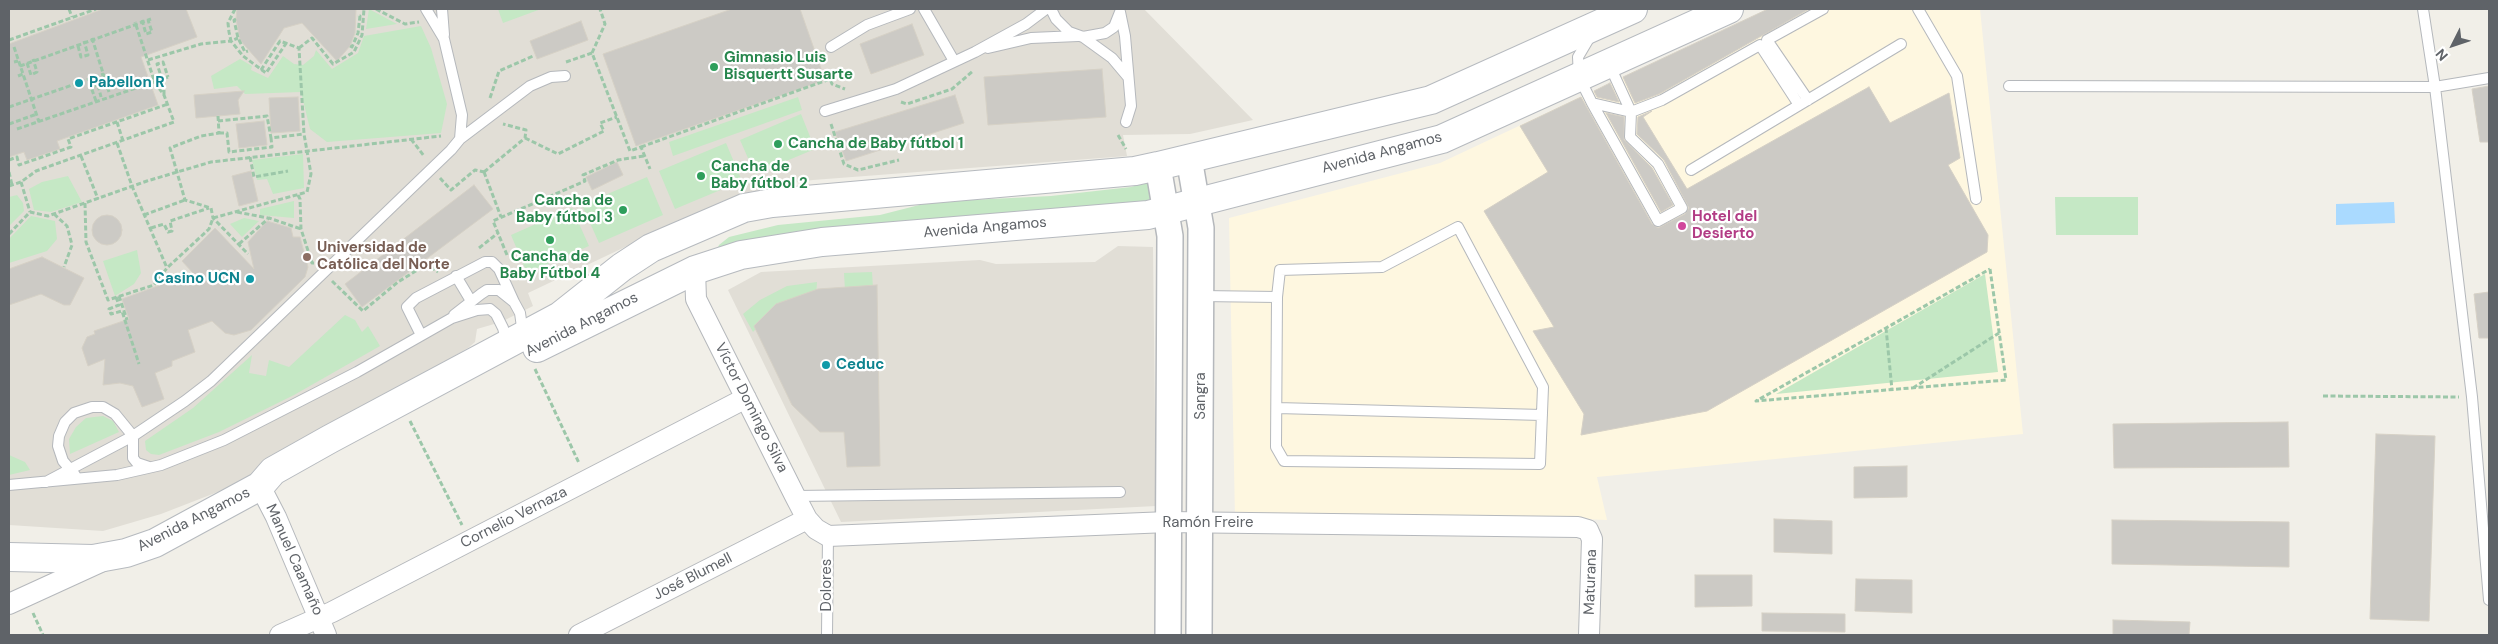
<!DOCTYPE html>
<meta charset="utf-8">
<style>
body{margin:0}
#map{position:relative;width:2498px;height:644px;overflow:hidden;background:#f1efe8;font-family:"DM Sans",sans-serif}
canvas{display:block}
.frame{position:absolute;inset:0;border:10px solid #5f6368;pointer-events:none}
.north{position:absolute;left:2428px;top:20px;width:50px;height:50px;-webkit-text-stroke:4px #fff;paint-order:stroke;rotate:229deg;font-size:14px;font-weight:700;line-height:20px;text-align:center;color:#5f6368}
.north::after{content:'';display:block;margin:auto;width:18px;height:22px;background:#5f6368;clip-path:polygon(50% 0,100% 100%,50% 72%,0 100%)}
</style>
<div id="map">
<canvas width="2498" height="644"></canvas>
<div class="frame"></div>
<div class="north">N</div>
</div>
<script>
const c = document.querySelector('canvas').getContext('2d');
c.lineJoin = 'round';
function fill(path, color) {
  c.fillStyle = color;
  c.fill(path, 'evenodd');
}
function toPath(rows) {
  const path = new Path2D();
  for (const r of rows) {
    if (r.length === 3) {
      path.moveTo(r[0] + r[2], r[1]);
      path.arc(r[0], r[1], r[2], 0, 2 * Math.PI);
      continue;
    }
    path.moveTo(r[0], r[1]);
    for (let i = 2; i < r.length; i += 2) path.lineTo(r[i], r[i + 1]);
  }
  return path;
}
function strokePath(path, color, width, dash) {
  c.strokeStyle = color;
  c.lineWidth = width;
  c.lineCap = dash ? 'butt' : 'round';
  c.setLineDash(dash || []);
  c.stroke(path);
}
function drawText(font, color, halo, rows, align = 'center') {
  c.font = font + ' "DM Sans",sans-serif';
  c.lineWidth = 4.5;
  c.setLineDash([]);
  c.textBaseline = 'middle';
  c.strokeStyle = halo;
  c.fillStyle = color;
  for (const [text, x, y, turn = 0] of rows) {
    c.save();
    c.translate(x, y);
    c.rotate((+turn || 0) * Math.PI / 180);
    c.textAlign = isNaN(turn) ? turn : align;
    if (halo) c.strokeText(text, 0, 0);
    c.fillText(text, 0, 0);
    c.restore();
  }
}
const commercial = toPath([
 [1768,9,1980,9,2023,434,1597,477,1607,520,1558,518,1235,518,1229,218,1440,163]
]);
const education = toPath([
 [9,9,1144,9,1253,120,1190,134,1123,135,1127,156,813,180,770,186,682,220,528,293,533,306,501,322,477,329,475,342,468,348,228,488,161,514,103,531,9,525],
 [1118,246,1153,247,1156,506,841,522,728,290,761,272,980,260,996,264,1095,262]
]);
const green = toPath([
 [369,9,397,24,366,29],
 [498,9,541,9,503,23],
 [421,26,431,48,447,104,441,133,327,142,310,129,301,92,245,94,237,86,214,89,211,76,240,59,252,66,251,70,268,78,283,56,294,64,303,65,314,56,316,50,332,69,358,53,364,36],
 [798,97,802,110,673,156,669,142],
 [801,114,815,149,755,174,740,140],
 [726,143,742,181,675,209,659,171],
 [303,154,304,188,273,194,267,179,257,180,252,160],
 [68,176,82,202,51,212,34,210,29,189,42,182],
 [647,177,663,215,599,243,582,205],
 [1148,182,1153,186,1153,199,1148,204,716,252,719,245,729,237,778,225,880,215,931,202,1051,196,1131,187],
 [17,195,23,203,24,211,9,226,9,197],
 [2055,197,2138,197,2138,235,2056,235],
 [294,201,294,218,260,215,260,209],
 [572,208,589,246,527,273,511,235],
 [31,216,55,221,57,239,47,251,9,263,9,239],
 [244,218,259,221,242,237,230,224],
 [137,250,141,273,134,284,115,296,103,261],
 [872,272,873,288,845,290,844,273],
 [1985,274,1998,372,1776,394],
 [817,282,816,298,767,317,753,332,743,314,760,300,787,286],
 [345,315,355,320,362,332,368,326,380,346,294,395,219,432,159,455,151,454,146,450,145,441,193,408,252,355,249,373,266,376,269,360,289,367],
 [103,416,113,421,119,432,70,454,69,439,76,427,86,418],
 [9,455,25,462,30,470,9,475]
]);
const water = toPath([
 [2394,202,2395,223,2336,225,2336,204]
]);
const building = toPath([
 [103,9,186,9,197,37,141,57,158,105,57,141,60,149,27,160,24,152,9,157,9,44,103,9],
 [237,9,356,9,355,33,350,46,337,61,302,23,284,28,261,64,240,40,236,19,237,9],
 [732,9,800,9,825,80,636,146,603,54,732,9],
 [1768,9,1809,9,1659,94,1635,103,1623,77,1768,9],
 [581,21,588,40,537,59,530,41,581,21],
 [912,24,924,55,871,74,860,44,912,24],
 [1102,69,1106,117,988,125,984,77,1102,69],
 [1610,83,1619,102,1597,97,1594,91,1610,83],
 [2489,86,2489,142,2480,142,2472,89,2489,86],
 [1869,87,1890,123,1949,93,1960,158,1948,165,1988,235,1987,252,1707,411,1581,435,1584,414,1533,331,1554,327,1484,211,1548,172,1520,126,1581,97,1652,224,1658,228,1685,214,1689,208,1664,160,1637,134,1638,117,1652,111,1643,117,1687,189,1869,87],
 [244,91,238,100,240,114,196,118,194,95,244,91],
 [955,95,964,123,846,161,835,132,955,95],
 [298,97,300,131,271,133,269,98,298,97],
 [1606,113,1624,117,1624,140,1652,168,1673,205,1661,212,1606,113],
 [264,121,267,145,239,148,236,124,264,121],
 [617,162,623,175,592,190,586,177,617,162],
 [251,171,258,201,239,206,232,176,251,171],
 [474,185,493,209,362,307,345,284,474,185],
 [107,230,15],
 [267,221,291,228,293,237,300,237,308,267,305,277,251,330,234,335,225,333,212,321,188,330,195,352,172,361,172,366,155,373,164,399,142,407,133,386,120,383,103,385,105,359,88,366,82,348,87,337,95,334,94,331,129,319,122,299,193,273,182,261,215,228,254,269,248,242,267,221],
 [42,257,84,278,70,305,64,305,41,294,9,305,9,269,42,257],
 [877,285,880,466,847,467,844,432,820,432,792,405,754,326,776,304,818,289,877,285],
 [2489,292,2489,338,2479,338,2474,294,2489,292],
 [2288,422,2289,467,2114,468,2113,424,2288,422],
 [2376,434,2435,436,2429,621,2370,619,2376,434],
 [1907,466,1907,497,1854,498,1854,467,1907,466],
 [1774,519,1832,521,1832,554,1774,552,1774,519],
 [2112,520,2289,522,2289,567,2112,564,2112,520],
 [1695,575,1752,575,1752,606,1695,607,1695,575],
 [1856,579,1912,580,1912,613,1855,611,1856,579],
 [1762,613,1845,614,1845,632,1762,631,1762,613],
 [2113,620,2190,622,2189,635,2113,635,2113,620]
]);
const path = toPath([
 [69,9,72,17],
 [235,9,228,23,229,32,231,41,238,38],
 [376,9,405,24,419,22],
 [236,19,234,20,238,38,245,52,248,51],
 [142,20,146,34,152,32,148,20],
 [92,38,109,92],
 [9,40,96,9],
 [78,46,81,57,88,55,84,41],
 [350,46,352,47,358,33,360,16,357,16],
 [299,48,312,38,333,64,354,52,362,35,364,9],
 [592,53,605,24,600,9],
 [148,60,201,44,231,41,243,56,266,73,287,42],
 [14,62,18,61],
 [566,62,592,53,630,151,641,147,650,169],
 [27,63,31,75,37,72,33,59],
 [261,70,280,41,299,48],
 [18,76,23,74],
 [164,95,164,85,157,64,163,62,168,77],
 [490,98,499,71,533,56],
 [96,101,91,87,98,85,101,97],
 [901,102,907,104,952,89,973,71],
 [9,107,104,74],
 [218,116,219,133,201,136,170,148,185,200,211,208,213,218,248,254],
 [218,121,267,116,271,138,304,134],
 [117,122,123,141],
 [9,124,37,114],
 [831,124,844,164,858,170,899,160],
 [219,133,227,133,229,152,272,147,271,138],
 [1118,135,1126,149],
 [525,138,558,154,604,131,600,123,617,117],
 [411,139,424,156],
 [117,143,132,186,167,268],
 [641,147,830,79,832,84,845,89],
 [81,156,98,199],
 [250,157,254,177,288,171],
 [9,160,17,157,19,165,71,147,68,139,168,104],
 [9,172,12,185],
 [484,172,525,138,526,130,503,124],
 [484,172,501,217],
 [440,178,451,190,475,170,484,172],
 [21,182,30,212],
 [9,186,21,182,36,171,174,122,164,95,155,83,135,22],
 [298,195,300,199,301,229,312,263,314,263],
 [85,203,86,242,108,300,154,285,167,268,209,229,213,218,307,192,311,174,304,134,299,48],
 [237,212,268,218],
 [54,214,67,226,72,245,64,267],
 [144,215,185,200],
 [151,228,164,224,168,232,172,231,170,221,209,208],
 [9,234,30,212,48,216,147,181,211,162,441,136],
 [239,244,269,218,301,229],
 [479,248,498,233],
 [507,255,493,221,585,181,583,175,618,160,644,156],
 [1990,269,2006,380,1756,401,1886,328,1990,269],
 [332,281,363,311,398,282,427,264,438,272],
 [119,296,127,320],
 [116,297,119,305,109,309,111,314,122,311,139,364],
 [1886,328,1892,390],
 [535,369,579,463],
 [1913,388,1999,333],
 [2323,396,2459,397],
 [410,421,462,525],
 [33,613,43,635]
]);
const service = toPath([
 [442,9,444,35],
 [924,9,954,61],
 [1051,9,1056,19,1069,32,1083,37,1105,33,1114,27,1120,12],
 [1918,9,1957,76,1976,199],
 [2423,9,2435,87,2472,397,2489,600],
 [1120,12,1125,36,1131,106,1126,122],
 [1591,35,1578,57,1579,77,1592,103,1631,112,1662,100,1760,45,1799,105],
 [1083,37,1112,58,1128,77],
 [831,47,867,25,910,9],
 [988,48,1031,38,1078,36],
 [2009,86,2435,87,2489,78],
 [1808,100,1767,40,1823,9],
 [1592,103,1658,221,1682,208,1658,164,1630,137,1631,112,1609,64],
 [825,111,896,89,975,52,1026,24,1046,9],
 [460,139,530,86,551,77,565,76],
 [1691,170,1901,44],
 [1458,227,1543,387,1540,464,1284,461,1276,447,1277,297,1280,270,1382,267,1458,227],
 [456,276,471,301],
 [1201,296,1277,297],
 [454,315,481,294,487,290,499,290,514,302,520,313,523,334],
 [421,335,407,307,416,298,485,262,492,262,499,269,514,302],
 [1277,408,1542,415],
 [75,475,63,461,58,446,59,436,65,422,74,413,92,407,103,407,115,414,133,436,133,458,137,463,149,467],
 [46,482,133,436,185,401,211,381,451,150,460,139,462,115,444,39,426,9],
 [9,485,117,475,161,465,224,440,357,372,452,318,477,310,490,309,496,314,503,328,507,343],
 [795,496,1120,492],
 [827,635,828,536]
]);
const minor = toPath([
 [695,270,696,299,795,496,807,519,816,529,828,536,1168,522,1578,527,1588,530,1592,539,1589,635],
 [260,486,276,517,326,635],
 [9,604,103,561],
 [280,635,332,612,746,398],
 [579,635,807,519]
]);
const tertiary = toPath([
 [1189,158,1201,228,1199,635],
 [1158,166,1170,236,1168,635]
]);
const secondary = toPath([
 [537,348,695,270,741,255,822,242,1148,215,1442,139,1729,9],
 [9,557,93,559,126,553,155,543,260,486,273,471,330,439,560,316,622,267,651,248,744,208,772,203,1135,171,1158,166,1431,100,1633,9]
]);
const pathBridge = toPath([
 [14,47,39,122],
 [20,66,151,19],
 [17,129,168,77]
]);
const markers = [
 [714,67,5,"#2e9e5b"],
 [79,83,5,"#0f9aa8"],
 [778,144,5,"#2e9e5b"],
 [701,176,5,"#2e9e5b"],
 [623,210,5,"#2e9e5b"],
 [1682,226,5,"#d1479c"],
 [550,240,5,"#2e9e5b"],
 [307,257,5,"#8d6e63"],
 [250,279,5,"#0f9aa8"],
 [826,365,5,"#0f9aa8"]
];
const leisureNames = [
 ["Gimnasio Luis",724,58],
 ["Bisquertt Susarte",724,75],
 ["Cancha de Baby fútbol 1",788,144],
 ["Cancha de",711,167],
 ["Baby fútbol 2",711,184],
 ["Cancha de",613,201,"right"],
 ["Baby fútbol 3",613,218,"right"],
 ["Cancha de",550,257,"center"],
 ["Baby Fútbol 4",550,274,"center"]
];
const cultureNames = [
 ["Pabellon R",89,83],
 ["Casino UCN",240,279,"right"],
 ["Ceduc",836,365]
];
const streetNames = [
 ["Avenida Angamos",1382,153,-15],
 ["Avenida Angamos",985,228,-5],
 ["Avenida Angamos",582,325,-27],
 ["Sangra",1201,396,-90],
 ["Víctor Domingo Silva",751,408,63],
 ["Cornelio Vernaza",514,518,-27],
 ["Avenida Angamos",194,520,-27],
 ["Ramón Freire",1208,523],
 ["Manuel Caamaño",294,560,66],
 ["José Blumell",693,577,-27],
 ["Maturana",1591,582,-88],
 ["Dolores",827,585,-90]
];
const hotelNames = [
 ["Hotel del",1692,217],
 ["Desierto",1692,234]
];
const educationNames = [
 ["Universidad de",317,248],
 ["Católica del Norte",317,265]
];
fill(commercial, '#fef7e0');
fill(education, '#e1ded6');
fill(green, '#c5e8c5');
fill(water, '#aadaff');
fill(building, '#cccac5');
strokePath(building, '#d6d1c6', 1);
strokePath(service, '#b5b8bc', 12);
strokePath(minor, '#b5b8bc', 22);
strokePath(tertiary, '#b5b8bc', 28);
strokePath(secondary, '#b6babf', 30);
strokePath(path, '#9cc7a9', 3, [5, 2.5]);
strokePath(service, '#fff', 10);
strokePath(minor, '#fff', 20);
strokePath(tertiary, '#fff', 25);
strokePath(secondary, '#fff', 28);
strokePath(pathBridge, '#9cc7a9', 3, [5, 2.5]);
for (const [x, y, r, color] of markers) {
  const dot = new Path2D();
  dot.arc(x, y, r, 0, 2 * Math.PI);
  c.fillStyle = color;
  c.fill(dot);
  strokePath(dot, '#fff', 2);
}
drawText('bold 15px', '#27864d', '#fff', leisureNames, 'left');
drawText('bold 15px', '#0d838f', '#fff', cultureNames, 'left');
drawText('15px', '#5f6368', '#fff', streetNames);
drawText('bold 15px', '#b23c85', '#fff', hotelNames, 'left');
drawText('bold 15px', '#785e54', '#fff', educationNames, 'left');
</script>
